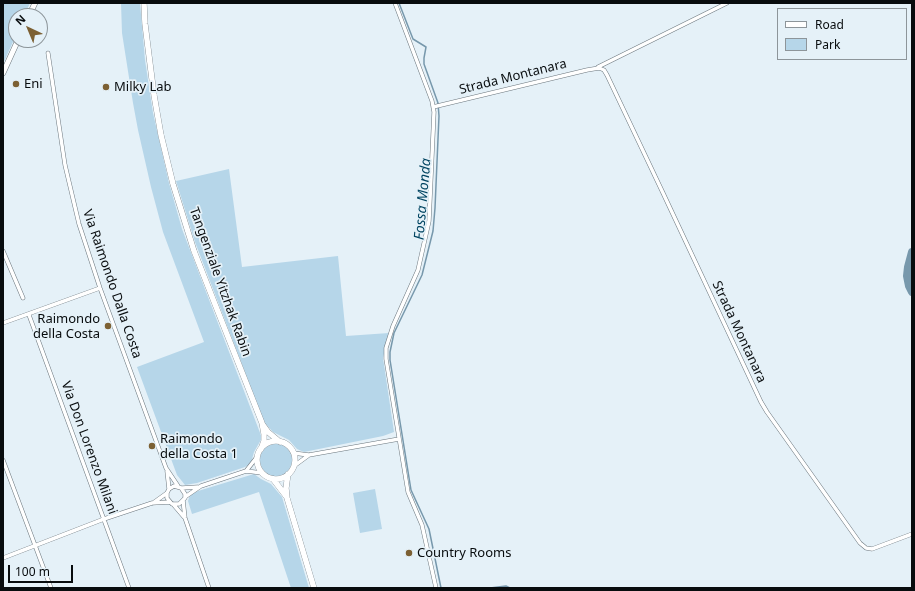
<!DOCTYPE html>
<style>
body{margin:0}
#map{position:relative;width:915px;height:591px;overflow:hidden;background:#e5f1f8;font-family:"Noto Sans",sans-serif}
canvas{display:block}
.frame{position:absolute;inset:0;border:4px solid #080c0e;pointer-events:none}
.legend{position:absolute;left:777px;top:8px;width:130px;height:52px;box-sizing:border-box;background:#e5f1f8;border:1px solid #8d959a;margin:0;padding:5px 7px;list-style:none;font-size:12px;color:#080c0e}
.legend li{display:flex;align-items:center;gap:8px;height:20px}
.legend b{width:20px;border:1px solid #8d959a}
.north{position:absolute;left:8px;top:8px;width:40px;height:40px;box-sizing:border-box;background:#e5f1f8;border:1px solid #8d959a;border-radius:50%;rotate:316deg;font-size:11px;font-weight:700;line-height:16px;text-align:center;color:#080c0e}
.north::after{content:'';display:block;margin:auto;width:14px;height:18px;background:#7c6033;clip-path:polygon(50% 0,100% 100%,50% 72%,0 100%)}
.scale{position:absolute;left:8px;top:565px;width:65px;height:18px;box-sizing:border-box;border:2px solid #080c0e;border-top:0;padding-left:5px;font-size:12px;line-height:14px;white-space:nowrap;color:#080c0e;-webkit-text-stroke:3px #e5f1f8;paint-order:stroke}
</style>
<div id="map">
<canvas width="915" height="591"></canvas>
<div class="frame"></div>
<ul class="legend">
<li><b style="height:5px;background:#fff"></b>Road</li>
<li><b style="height:11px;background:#b6d6e9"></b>Park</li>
</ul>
<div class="north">N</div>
<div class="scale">100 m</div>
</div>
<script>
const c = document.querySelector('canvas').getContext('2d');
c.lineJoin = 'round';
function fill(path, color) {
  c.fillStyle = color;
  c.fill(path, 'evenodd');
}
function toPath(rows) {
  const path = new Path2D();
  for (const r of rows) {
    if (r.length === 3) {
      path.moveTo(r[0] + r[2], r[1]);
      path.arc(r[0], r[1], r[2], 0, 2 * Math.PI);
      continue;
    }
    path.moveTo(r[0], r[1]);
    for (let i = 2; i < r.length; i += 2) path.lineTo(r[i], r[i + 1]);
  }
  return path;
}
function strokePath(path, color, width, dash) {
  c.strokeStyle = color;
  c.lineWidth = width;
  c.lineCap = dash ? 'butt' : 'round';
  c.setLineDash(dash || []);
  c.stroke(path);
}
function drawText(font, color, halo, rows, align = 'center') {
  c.font = font + ' "Noto Sans",sans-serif';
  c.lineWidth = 3.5;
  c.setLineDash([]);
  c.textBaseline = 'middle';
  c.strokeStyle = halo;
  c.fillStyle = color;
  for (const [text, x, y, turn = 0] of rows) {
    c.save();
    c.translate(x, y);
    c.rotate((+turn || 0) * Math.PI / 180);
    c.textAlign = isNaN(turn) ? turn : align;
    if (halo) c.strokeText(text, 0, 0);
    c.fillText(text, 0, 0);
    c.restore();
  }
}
const green = toPath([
 [3,3,30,3,24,16,16,16,16,35,3,64],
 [121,3,140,3,145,60,153,113,169,183,182,229,262,438,254,452,251,463,245,467,197,483,185,485,177,475,137,367,204,342,163,232,151,187,138,130,133,103,122,33],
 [229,169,242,267,338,256,346,336,389,333,383,358,394,432,383,436,304,452,297,449,289,440,273,432,264,422,195,242,176,181],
 [276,460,16],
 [254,474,261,479,271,484,282,497,309,588,291,588,259,492,192,514,188,501,190,495,198,491],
 [375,489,382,529,360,533,353,493]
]);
const stream = toPath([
 [399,3,413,39,426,47,424,58,424,64,438,103,439,116,435,208,433,231,422,275,394,333,390,352,390,360,411,490,429,529,441,588],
 [490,588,506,586,510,588]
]);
const river = toPath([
 [912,252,908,267,907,276,909,286,912,292]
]);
const minor = toPath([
 [395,3,432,101,434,112,429,221,418,270,393,326,386,348,386,359,408,492,422,525,436,588],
 [48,53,65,165,79,224,100,288,166,468,178,486],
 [598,67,727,3],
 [433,107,587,70,599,68,604,70,607,75,663,193,761,402,767,412,860,543,866,548,872,549,912,534],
 [3,251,23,298],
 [29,315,129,588],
 [3,323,100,288],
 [293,453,309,455,399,439],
 [3,460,51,588],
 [294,466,309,455],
 [246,471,257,457],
 [182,488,198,487],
 [167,493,167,498,172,504,179,504,185,498,185,494,181,488,174,486,169,489],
 [185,497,201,486,246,471,262,473],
 [183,500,185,518,209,588],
 [153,503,167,493,169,489,167,471],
 [173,504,184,517],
 [3,558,104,519,152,503,170,502]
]);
const secondary = toPath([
 [29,16,35,3],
 [3,73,18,40]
]);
const primary = toPath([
 [144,3,145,24,154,95,161,135,173,184,194,251,262,423,264,434,264,441,261,449],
 [263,425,268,432,280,442],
 [276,460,19],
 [288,474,286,488,287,498,314,588],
 [273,479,286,496]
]);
const markers = [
 [16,84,4,"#7c6033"],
 [106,87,4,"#7c6033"],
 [108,326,4,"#7c6033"],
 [152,446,4,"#7c6033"],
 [409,553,4,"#7c6033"]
];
const streetNames = [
 ["Strada Montanara",513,77,-14],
 ["Tangenziale Yitzhak Rabin",220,282,70],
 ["Via Raimondo Dalla Costa",112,284,71],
 ["Strada Montanara",739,332,65],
 ["Via Don Lorenzo Milani",89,448,70]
];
const poiNames = [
 ["Eni",24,84],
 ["Milky Lab",114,87],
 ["Raimondo",100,319,"right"],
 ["della Costa",100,334,"right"],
 ["Raimondo",160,439],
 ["della Costa 1",160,454],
 ["Country Rooms",417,553]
];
const waterNames = [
 ["Fossa Monda",423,199,-85]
];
fill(green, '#b6d6e9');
strokePath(stream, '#7798ac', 1.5);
strokePath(river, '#7798ac', 8);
strokePath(minor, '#6b767d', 4.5);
strokePath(secondary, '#6b767d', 6);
strokePath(primary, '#6b767d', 6);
strokePath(minor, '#fff', 3.5);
strokePath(secondary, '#fff', 5);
strokePath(primary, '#fff', 5.5);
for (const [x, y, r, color] of markers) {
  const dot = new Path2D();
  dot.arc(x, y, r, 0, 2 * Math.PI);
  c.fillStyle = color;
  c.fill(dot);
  strokePath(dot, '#e5f1f8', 1.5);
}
drawText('13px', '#080c0e', '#e5f1f8', streetNames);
drawText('13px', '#080c0e', '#e5f1f8', poiNames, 'left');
drawText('italic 14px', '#004461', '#e5f1f8', waterNames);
</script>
